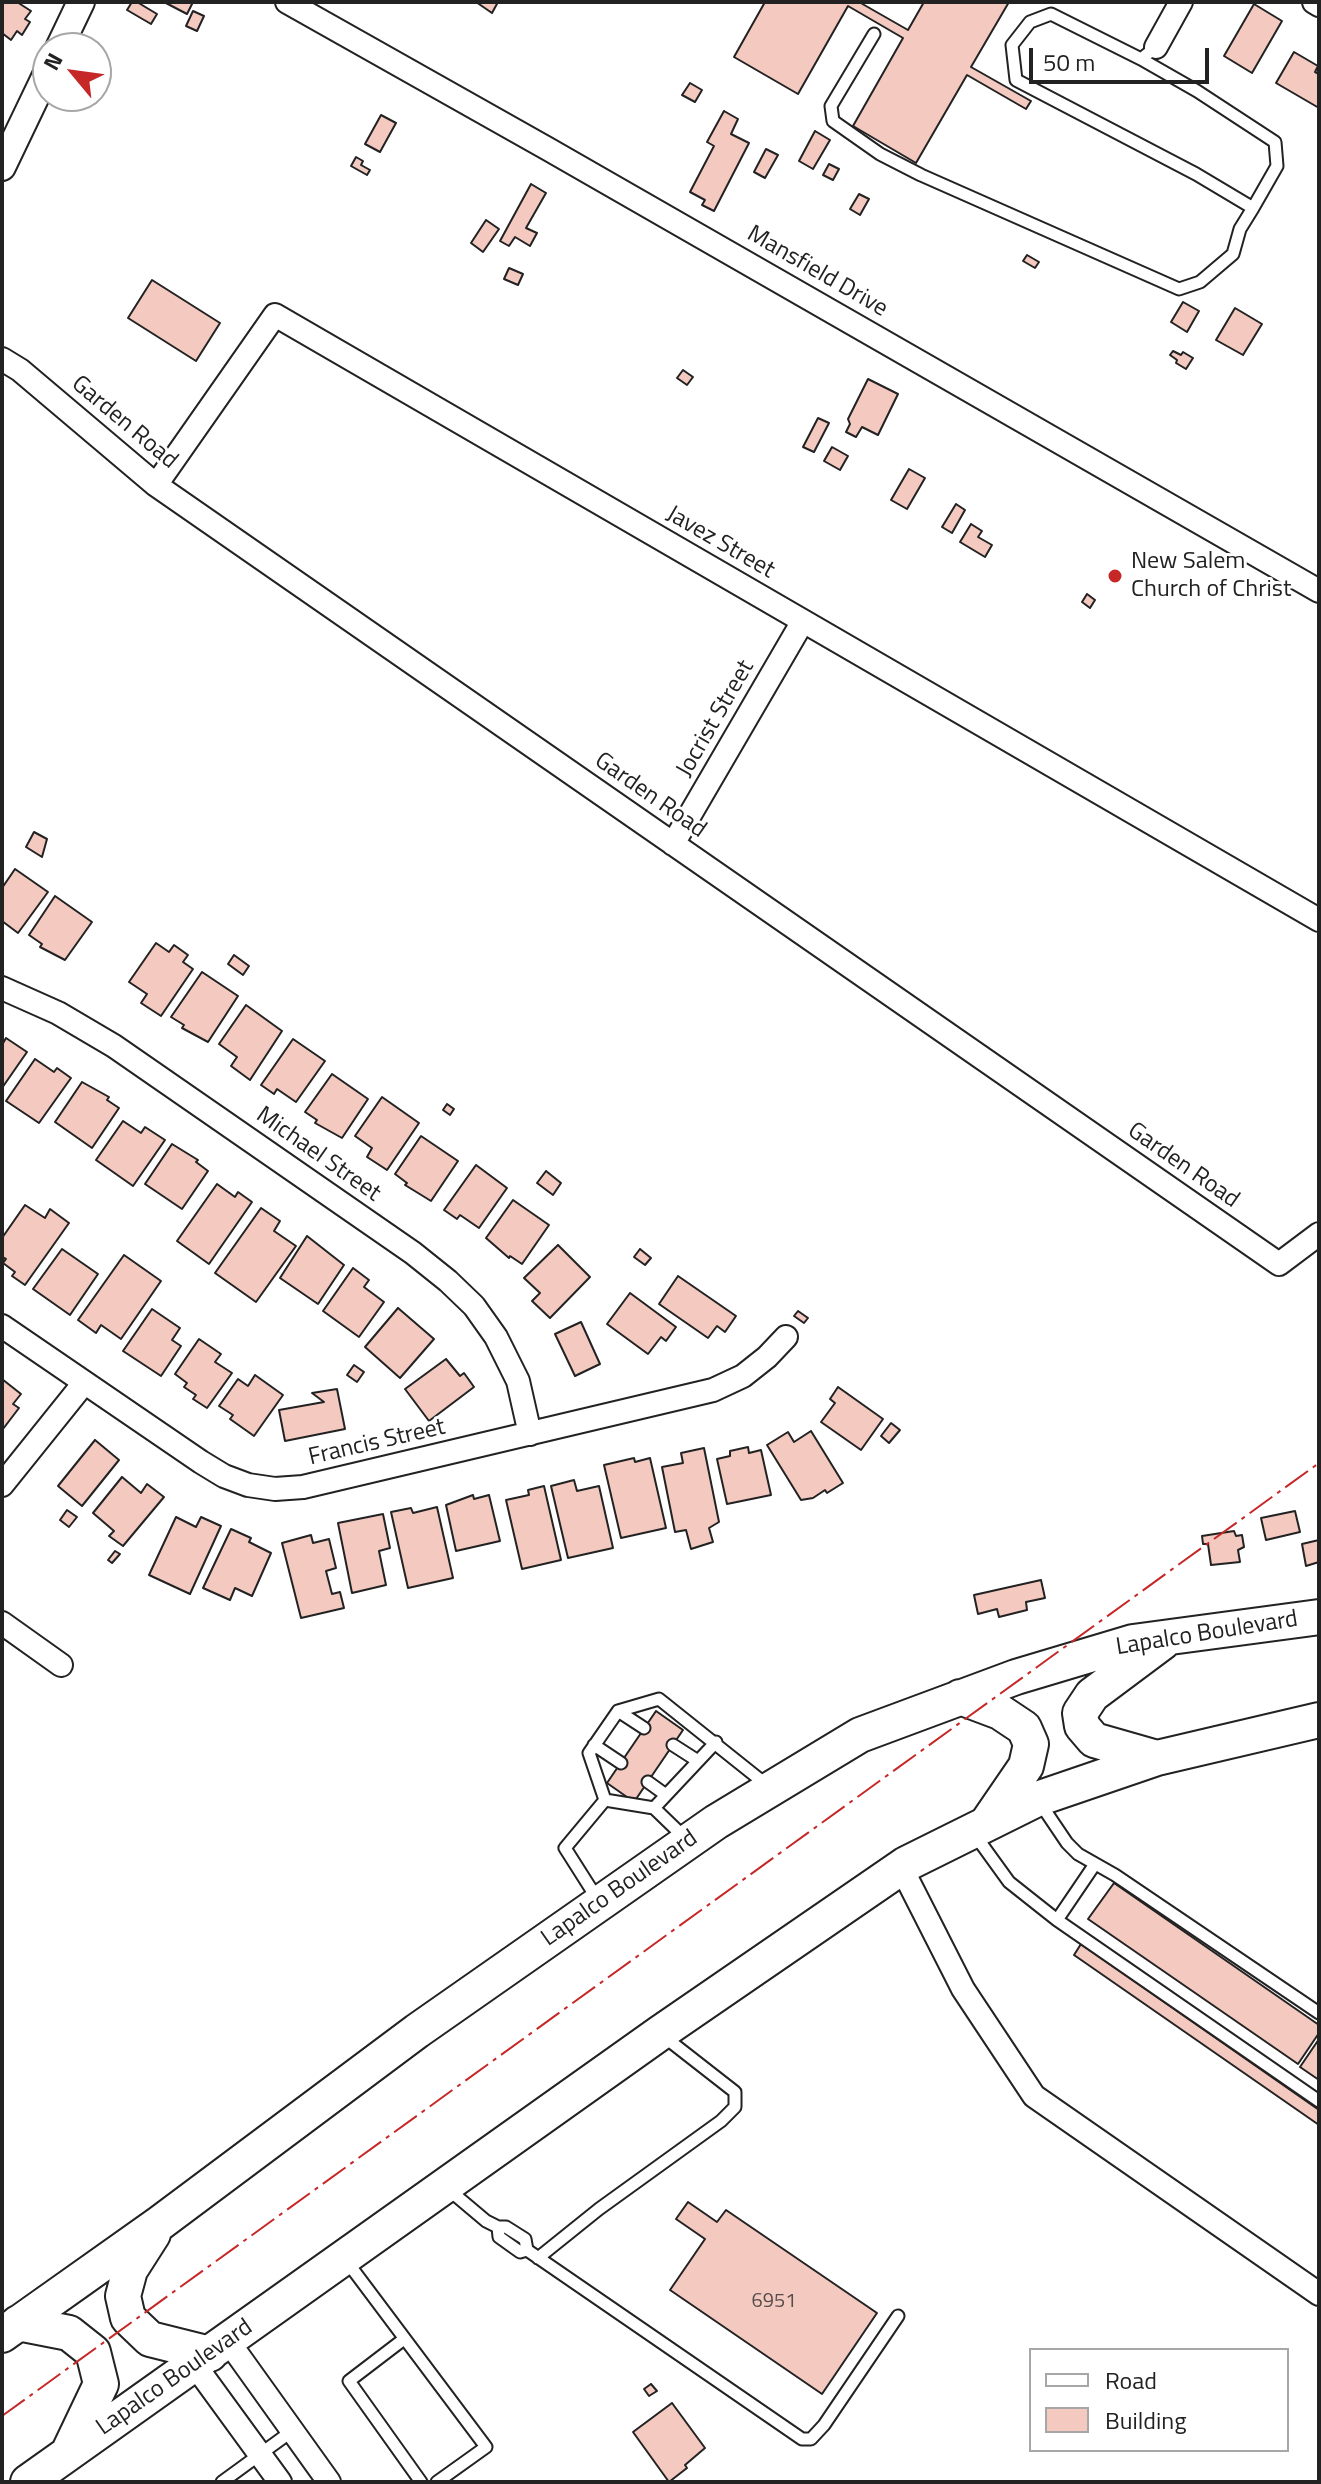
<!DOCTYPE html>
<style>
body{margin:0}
#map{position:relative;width:1321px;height:2484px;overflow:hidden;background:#fff;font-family:"Titillium Web",sans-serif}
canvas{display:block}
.frame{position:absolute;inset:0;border:4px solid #222;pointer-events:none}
.legend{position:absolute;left:1029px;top:2348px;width:260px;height:104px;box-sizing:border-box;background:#fff;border:2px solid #a7a7a7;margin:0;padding:10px 14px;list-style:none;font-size:24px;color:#222}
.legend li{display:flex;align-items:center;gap:16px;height:40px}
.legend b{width:40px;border:2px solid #a7a7a7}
.north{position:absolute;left:32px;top:32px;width:80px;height:80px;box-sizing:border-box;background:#fff;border:2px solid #a7a7a7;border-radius:50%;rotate:299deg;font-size:22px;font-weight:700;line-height:32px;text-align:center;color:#222}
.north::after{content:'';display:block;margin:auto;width:28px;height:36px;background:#c62828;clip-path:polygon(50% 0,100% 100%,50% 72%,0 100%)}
.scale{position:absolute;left:1029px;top:48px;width:180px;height:36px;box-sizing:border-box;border:4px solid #222;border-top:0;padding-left:10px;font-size:24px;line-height:28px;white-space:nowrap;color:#222;-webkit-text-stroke:6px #fff;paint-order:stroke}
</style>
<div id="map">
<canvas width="1321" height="2484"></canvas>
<div class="frame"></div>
<ul class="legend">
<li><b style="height:10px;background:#fff"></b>Road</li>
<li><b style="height:22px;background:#f3c9c0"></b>Building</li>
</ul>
<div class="north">N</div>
<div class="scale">50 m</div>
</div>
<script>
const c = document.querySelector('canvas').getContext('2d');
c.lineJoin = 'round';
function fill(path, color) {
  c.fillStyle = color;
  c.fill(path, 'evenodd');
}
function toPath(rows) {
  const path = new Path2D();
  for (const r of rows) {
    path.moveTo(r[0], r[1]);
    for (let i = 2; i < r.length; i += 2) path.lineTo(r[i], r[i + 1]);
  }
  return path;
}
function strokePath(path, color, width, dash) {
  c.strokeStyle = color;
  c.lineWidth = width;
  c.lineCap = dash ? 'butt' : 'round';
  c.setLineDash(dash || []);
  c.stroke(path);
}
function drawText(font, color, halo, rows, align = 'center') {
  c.font = font + ' "Titillium Web",sans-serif';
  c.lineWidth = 6;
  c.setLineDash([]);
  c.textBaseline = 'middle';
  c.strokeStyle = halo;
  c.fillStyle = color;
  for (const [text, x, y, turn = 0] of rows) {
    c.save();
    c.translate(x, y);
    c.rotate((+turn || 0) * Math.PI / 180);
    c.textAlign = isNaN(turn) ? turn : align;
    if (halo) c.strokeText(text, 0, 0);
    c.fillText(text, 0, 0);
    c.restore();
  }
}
const building = toPath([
 [2,2,17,2,31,11,25,19,30,22,22,35,17,31,11,40,2,33,2,2],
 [132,2,137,2,157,14,151,24,127,10,132,2],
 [164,2,193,2,187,14,164,2],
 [476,2,498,2,492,13,476,2],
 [765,2,859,2,908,30,924,2,1009,2,971,67,1031,101,1026,109,967,75,916,163,853,126,903,38,848,6,798,94,734,57,765,2],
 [1254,4,1282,21,1252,73,1224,56,1254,4],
 [193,11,204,16,197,31,186,26,193,11],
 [1294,52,1318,66,1315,72,1319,74,1319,108,1276,83,1294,52],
 [690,83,702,90,695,102,682,95,690,83],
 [724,111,738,119,731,134,749,143,714,211,702,205,705,200,690,192,714,146,707,142,724,111],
 [381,115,396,123,380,152,365,144,381,115],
 [815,131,830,140,813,169,799,161,815,131],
 [766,149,778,155,765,178,754,172,766,149],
 [356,157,363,161,361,165,370,170,367,175,351,166,356,157],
 [829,164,839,169,833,180,823,175,829,164],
 [531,184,546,193,526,228,537,233,530,246,515,237,509,246,500,241,531,184],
 [859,194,869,199,860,215,850,209,859,194],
 [486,220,499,229,483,252,471,243,486,220],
 [1027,255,1039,262,1035,268,1023,261,1027,255],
 [509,268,523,274,518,285,504,279,509,268],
 [152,280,220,323,196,361,128,318,152,280],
 [1183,302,1199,311,1187,332,1171,322,1183,302],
 [1235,308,1262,324,1243,355,1216,340,1235,308],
 [1173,351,1181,355,1183,352,1193,358,1186,369,1176,363,1177,360,1170,355,1173,351],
 [683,370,693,377,687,385,677,378,683,370],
 [868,379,898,394,878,435,862,427,856,437,846,432,850,424,848,419,868,379],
 [818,418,829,423,814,452,803,447,818,418],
 [832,447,848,456,840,470,824,461,832,447],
 [909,469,925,478,907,509,891,500,909,469],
 [956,504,965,510,952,533,942,527,956,504],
 [971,524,982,531,978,537,992,545,985,557,960,542,971,524],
 [1087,594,1095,600,1090,608,1082,602,1087,594],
 [34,832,47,839,42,857,26,847,34,832],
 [15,869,48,892,18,933,2,921,2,888,15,869],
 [55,896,92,922,65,960,40,947,42,944,29,935,55,896],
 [156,943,169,952,174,945,188,955,183,962,193,969,161,1016,141,1003,147,994,129,982,156,943],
 [234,955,249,966,243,975,228,964,234,955],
 [202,972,238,996,208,1042,182,1028,184,1025,171,1017,202,972],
 [246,1005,282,1031,250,1080,231,1066,237,1057,219,1044,246,1005],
 [6,1038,27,1052,2,1088,2,1045,6,1038],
 [293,1039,325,1061,296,1102,277,1089,274,1094,261,1085,293,1039],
 [35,1059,54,1072,57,1068,71,1078,39,1123,6,1101,35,1059],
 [332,1074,368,1099,342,1138,315,1123,317,1120,305,1112,332,1074],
 [82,1082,109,1097,107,1100,119,1108,92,1148,55,1122,82,1082],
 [382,1097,419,1123,387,1170,367,1157,372,1148,355,1136,382,1097],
 [447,1104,454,1109,450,1115,443,1110,447,1104],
 [123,1121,141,1133,145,1127,165,1140,133,1186,96,1160,123,1121],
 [421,1136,458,1161,431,1201,405,1185,407,1183,395,1174,421,1136],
 [172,1144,198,1160,196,1162,208,1171,182,1209,145,1184,172,1144],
 [476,1165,507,1188,479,1228,460,1215,457,1219,444,1210,476,1165],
 [546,1171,561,1183,553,1195,537,1183,546,1171],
 [217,1184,235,1197,238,1192,252,1202,209,1264,177,1241,217,1184],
 [513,1200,549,1225,522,1264,510,1256,509,1258,486,1238,513,1200],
 [25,1205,45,1218,50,1209,69,1223,25,1285,12,1276,15,1272,3,1263,6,1259,2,1257,2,1238,25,1205],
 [261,1208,280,1221,274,1231,296,1246,256,1302,215,1273,261,1208],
 [307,1236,344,1265,318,1304,280,1278,307,1236],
 [558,1245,590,1277,550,1318,532,1301,540,1293,524,1278,558,1245],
 [62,1249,98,1274,70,1315,33,1289,62,1249],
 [640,1249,651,1258,645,1265,634,1257,640,1249],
 [124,1255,161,1281,121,1339,101,1325,96,1333,78,1320,124,1255],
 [353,1268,369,1280,364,1287,384,1302,359,1337,323,1311,353,1268],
 [678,1276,736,1316,725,1332,717,1326,708,1338,659,1304,678,1276],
 [630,1293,676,1327,666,1341,661,1337,648,1354,607,1324,630,1293],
 [398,1308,434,1339,400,1378,365,1347,398,1308],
 [152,1309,180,1328,172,1340,181,1346,161,1376,123,1351,152,1309],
 [798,1311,808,1318,804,1323,794,1316,798,1311],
 [581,1322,600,1364,575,1376,555,1334,581,1322],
 [199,1339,221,1354,215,1362,232,1373,207,1408,193,1399,196,1395,184,1387,187,1383,175,1374,199,1339],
 [446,1359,460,1376,464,1373,474,1387,429,1421,405,1389,446,1359],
 [354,1365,364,1372,357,1382,347,1375,354,1365],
 [255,1375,283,1395,254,1436,230,1419,233,1415,219,1406,238,1379,248,1386,255,1375],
 [2,1379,21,1394,13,1404,19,1408,3,1429,2,1379],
 [838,1387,883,1419,861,1450,821,1422,835,1403,830,1399,838,1387],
 [337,1389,345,1429,285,1441,279,1410,324,1402,312,1393,337,1389],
 [891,1423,900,1430,889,1443,881,1436,891,1423],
 [811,1431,843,1483,827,1493,825,1490,813,1498,801,1500,767,1445,788,1432,794,1442,811,1431],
 [95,1440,119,1460,82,1506,58,1486,95,1440],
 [748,1447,749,1453,761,1450,771,1495,727,1504,717,1459,730,1456,730,1451,748,1447],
 [704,1448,719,1522,709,1528,713,1542,691,1549,686,1530,675,1532,662,1467,683,1463,681,1453,704,1448],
 [634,1458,635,1462,650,1458,666,1528,621,1538,604,1465,634,1458],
 [122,1477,141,1493,147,1484,164,1497,123,1546,109,1536,114,1531,93,1513,122,1477],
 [574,1480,577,1491,599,1486,613,1548,568,1558,551,1486,574,1480],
 [544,1486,561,1560,522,1569,506,1500,529,1495,528,1490,544,1486],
 [473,1495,474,1499,489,1495,500,1541,456,1551,446,1505,473,1495],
 [437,1507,453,1578,408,1588,391,1512,411,1508,413,1513,437,1507],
 [67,1510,77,1517,69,1527,60,1520,67,1510],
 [1295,1511,1300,1532,1266,1540,1261,1518,1295,1511],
 [383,1514,390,1548,379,1551,386,1585,352,1593,338,1523,383,1514],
 [176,1517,196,1527,201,1517,221,1526,190,1594,149,1575,176,1517],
 [231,1529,251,1538,249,1542,271,1553,252,1596,235,1588,230,1600,203,1588,231,1529],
 [1234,1531,1236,1536,1242,1535,1244,1547,1238,1550,1240,1562,1211,1565,1208,1544,1203,1544,1202,1536,1234,1531],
 [311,1535,313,1543,329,1539,336,1568,326,1571,332,1594,340,1592,344,1608,301,1618,282,1543,311,1535],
 [1319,1540,1319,1562,1306,1566,1302,1544,1319,1540],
 [115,1551,120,1554,112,1563,108,1560,115,1551],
 [1041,1580,1045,1598,1026,1602,1027,1610,999,1617,997,1609,978,1614,974,1595,1041,1580],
 [656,1711,683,1730,634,1802,607,1783,656,1711],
 [1114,1883,1319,2025,1319,2033,1298,2064,1088,1919,1114,1883],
 [1081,1944,1319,2110,1319,2125,1074,1955,1081,1944],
 [1319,2039,1319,2080,1300,2067,1319,2039],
 [688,2202,717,2222,726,2210,877,2313,822,2394,670,2290,705,2239,676,2219,688,2202],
 [651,2384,657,2391,649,2396,644,2389,651,2384],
 [672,2403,705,2448,685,2465,687,2468,669,2482,633,2432,672,2403]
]);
const service = toPath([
 [874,34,831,106,833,121,880,154,921,175,1179,289,1200,282,1233,254,1240,229,1253,208],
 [1141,59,1197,91,1275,142,1277,166,1253,208,1196,174,1016,80,1012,45,1030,22,1051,14,1141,59,1156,47],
 [618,1711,644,1728],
 [594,1745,621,1763],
 [673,1745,698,1761],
 [648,1782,666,1795],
 [605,1800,654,1808,684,1837],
 [1040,1803,1067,1843,1078,1854,1115,1875,1319,2013],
 [654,1808,716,1742],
 [975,1835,1009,1882,1057,1920,1095,1864],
 [598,1900,565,1848,605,1800,589,1753,618,1711,659,1699,768,1786],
 [1057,1920,1319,2101],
 [448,2189,486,2221,498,2227,506,2227,525,2239,527,2250],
 [498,2227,499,2237,520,2252,527,2250,802,2439,811,2439,824,2425,898,2316],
 [538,2258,599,2209,721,2121,735,2107,735,2092,662,2035],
 [345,2259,486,2447,437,2482],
 [404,2339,349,2381,421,2482],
 [222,2482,292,2431]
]);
const minor = toPath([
 [287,2,548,149,1319,591],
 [1314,2,1319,5],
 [1156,47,1181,2],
 [2,359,20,370,156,485,1279,1264,1319,1234],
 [156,485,275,315,1319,920],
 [673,844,803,621],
 [2,988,58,1013,114,1046,413,1253,448,1281,474,1306,496,1337,518,1381,530,1434],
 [2,1326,201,1462,224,1476,248,1485,275,1489,303,1487,713,1390,743,1376,767,1357,786,1337],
 [2,1485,84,1383],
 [2,1623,61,1665],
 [901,1867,963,1989,1034,2096,1319,2294],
 [228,2341,329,2482],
 [194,2364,280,2482]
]);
const tertiary = toPath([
 [59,48,81,2],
 [2,167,48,71]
]);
const primary = toPath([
 [960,1697,1000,1712,1024,1728,1031,1744,1026,1766,989,1820],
 [1157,1758,1094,1740,1082,1726,1080,1713,1092,1695,1163,1642],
 [153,2234,130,2270,123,2296,128,2318,150,2339,210,2354],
 [18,2323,69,2333,93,2352,101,2384,70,2449],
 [2,2335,160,2223,417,2031,716,1822,860,1735,1016,1677,1133,1642,1319,1617],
 [28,2482,660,2033,906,1864,1037,1799,1157,1758,1319,1720]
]);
const power = toPath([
 [2,2416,1319,1463]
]);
const markers = [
 [1115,576,8,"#c62828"]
];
const numberNames = [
 ["6951",774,2302]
];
const streetNames = [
 ["Mansfield Drive",817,272,30],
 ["Garden Road",124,423,40],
 ["Javez Street",720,543,30],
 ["Jocrist Street",716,719,-60],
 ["Garden Road",650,796,35],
 ["Michael Street",318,1155,35],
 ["Garden Road",1183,1166,35],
 ["Francis Street",377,1443,-13],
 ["Lapalco Boulevard",1207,1634,-9],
 ["Lapalco Boulevard",620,1889,-35],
 ["Lapalco Boulevard",175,2378,-35]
];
const poiNames = [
 ["New Salem",1131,562],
 ["Church of Christ",1131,590]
];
fill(building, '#f3c9c0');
strokePath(building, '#222', 2);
strokePath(service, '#222', 15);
strokePath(minor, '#222', 26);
strokePath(tertiary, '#222', 30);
strokePath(primary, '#222', 38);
strokePath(service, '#fff', 11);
strokePath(minor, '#fff', 22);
strokePath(tertiary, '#fff', 26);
strokePath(primary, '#fff', 34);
strokePath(power, '#c62828', 2, [28, 6, 4, 6]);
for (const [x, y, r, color] of markers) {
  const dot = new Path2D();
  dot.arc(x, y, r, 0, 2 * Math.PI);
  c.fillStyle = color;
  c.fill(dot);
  strokePath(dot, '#fff', 3);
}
drawText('20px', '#564c4a', null, numberNames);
drawText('24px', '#222', '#fff', streetNames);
drawText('24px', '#222', '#fff', poiNames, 'left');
</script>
